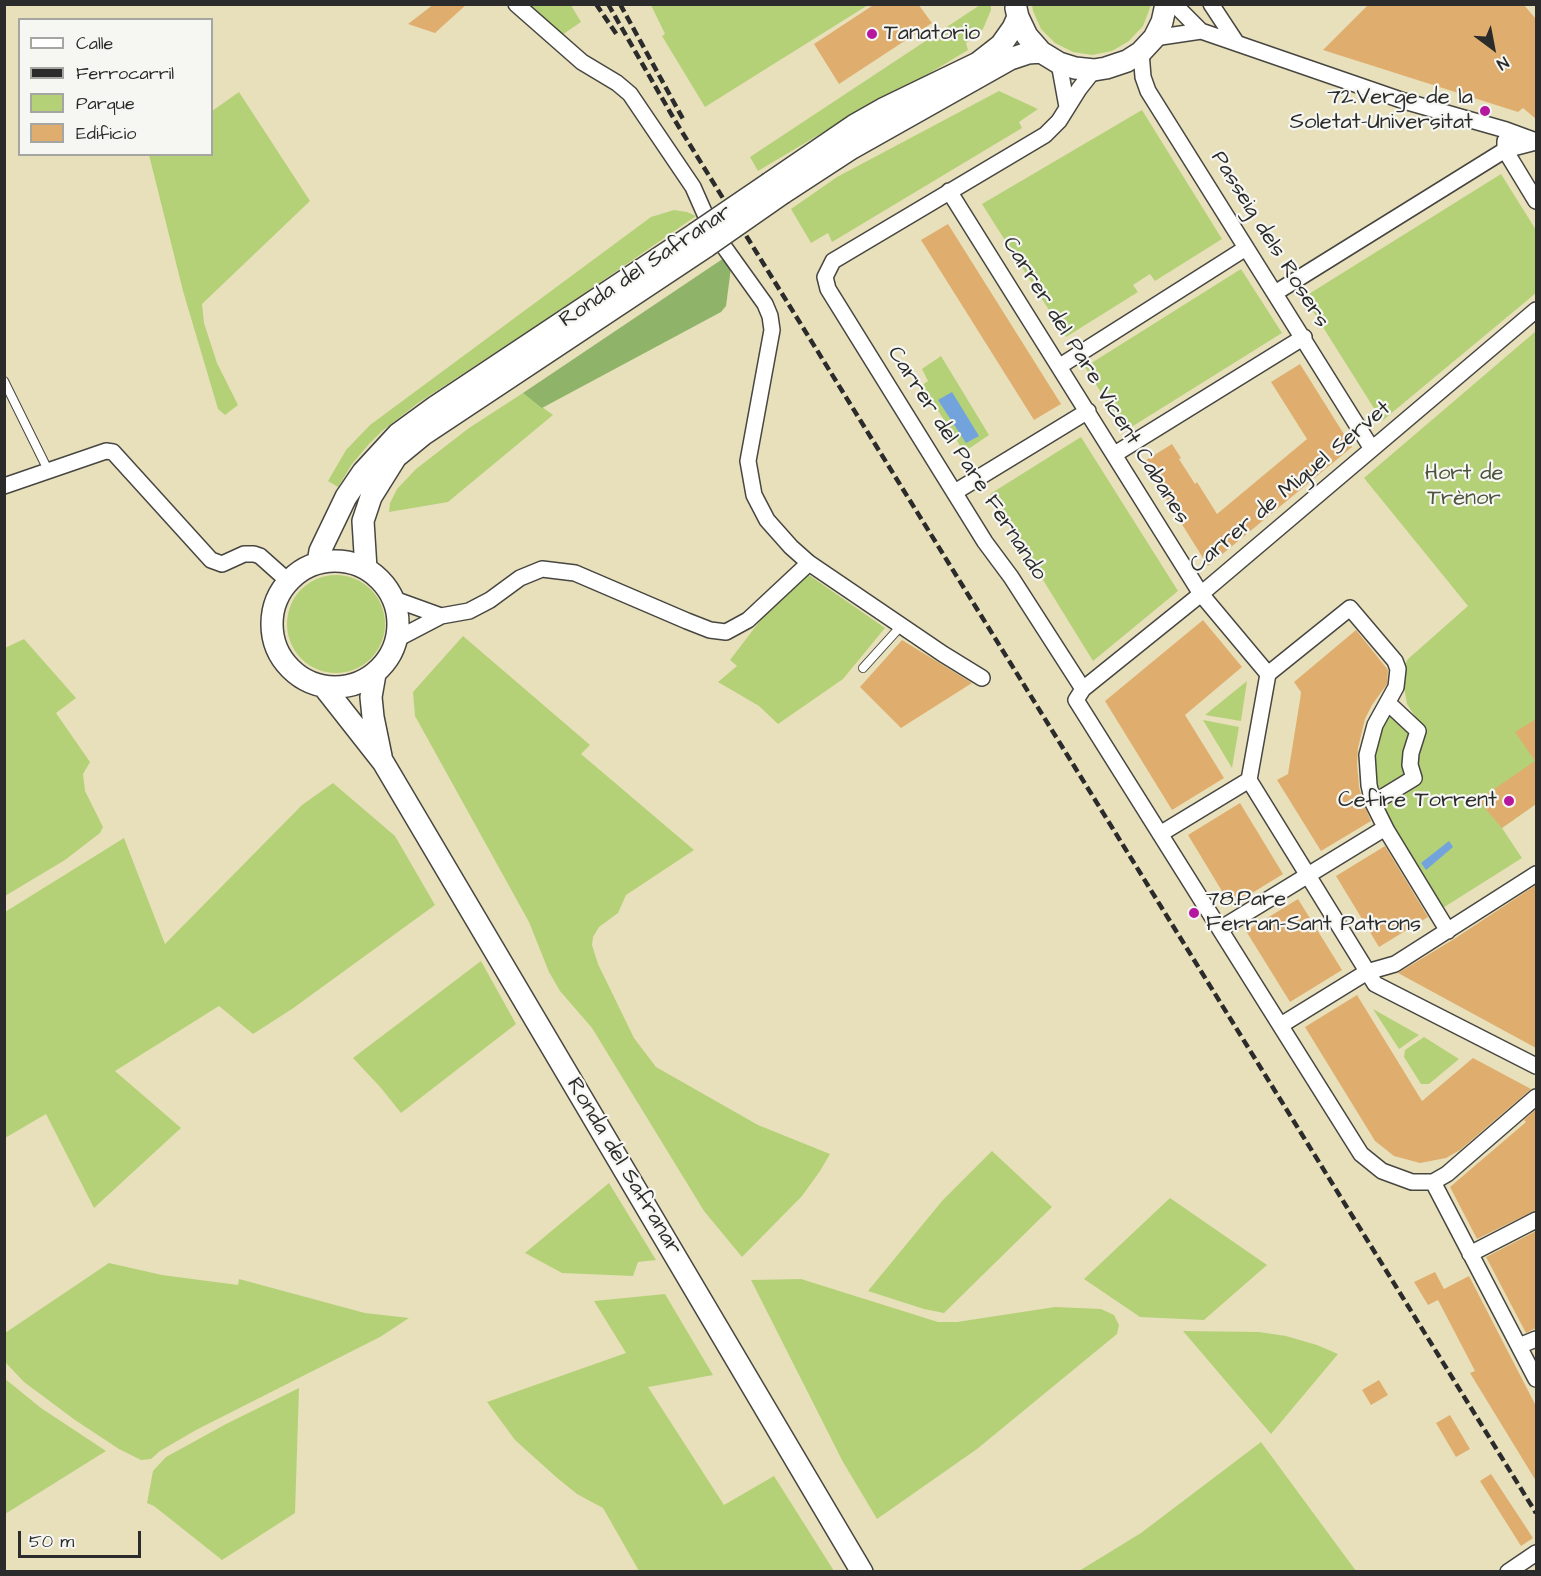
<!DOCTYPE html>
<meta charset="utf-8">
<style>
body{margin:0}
#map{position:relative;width:1541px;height:1576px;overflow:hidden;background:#e8e0bb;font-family:"Architects Daughter",sans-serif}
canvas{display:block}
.frame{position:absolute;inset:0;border:6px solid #2b2b2b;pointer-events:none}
.legend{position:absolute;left:18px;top:18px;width:195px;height:138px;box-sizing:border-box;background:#f6f6f2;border:2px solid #a5a5a2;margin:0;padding:8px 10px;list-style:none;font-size:18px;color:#2b2b2b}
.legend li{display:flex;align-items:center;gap:12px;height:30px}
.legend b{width:30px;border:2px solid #a5a5a2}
.north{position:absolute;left:1463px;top:18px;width:60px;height:60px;-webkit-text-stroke:4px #f6f6f2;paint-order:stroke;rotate:148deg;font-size:16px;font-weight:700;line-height:24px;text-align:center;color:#2b2b2b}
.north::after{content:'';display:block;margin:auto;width:21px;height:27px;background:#2b2b2b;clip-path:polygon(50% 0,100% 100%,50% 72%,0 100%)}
.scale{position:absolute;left:18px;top:1531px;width:123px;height:27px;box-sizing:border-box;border:3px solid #2b2b2b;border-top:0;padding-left:8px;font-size:18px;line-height:21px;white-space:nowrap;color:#2b2b2b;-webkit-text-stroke:4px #f6f6f2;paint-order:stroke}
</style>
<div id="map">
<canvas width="1541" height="1576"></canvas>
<div class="frame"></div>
<ul class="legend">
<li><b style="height:8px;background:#fff"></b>Calle</li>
<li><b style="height:8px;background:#2b2b2b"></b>Ferrocarril</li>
<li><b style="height:16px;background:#b4d178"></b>Parque</li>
<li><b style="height:16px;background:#dfae6f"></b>Edificio</li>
</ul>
<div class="north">N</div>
<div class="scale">50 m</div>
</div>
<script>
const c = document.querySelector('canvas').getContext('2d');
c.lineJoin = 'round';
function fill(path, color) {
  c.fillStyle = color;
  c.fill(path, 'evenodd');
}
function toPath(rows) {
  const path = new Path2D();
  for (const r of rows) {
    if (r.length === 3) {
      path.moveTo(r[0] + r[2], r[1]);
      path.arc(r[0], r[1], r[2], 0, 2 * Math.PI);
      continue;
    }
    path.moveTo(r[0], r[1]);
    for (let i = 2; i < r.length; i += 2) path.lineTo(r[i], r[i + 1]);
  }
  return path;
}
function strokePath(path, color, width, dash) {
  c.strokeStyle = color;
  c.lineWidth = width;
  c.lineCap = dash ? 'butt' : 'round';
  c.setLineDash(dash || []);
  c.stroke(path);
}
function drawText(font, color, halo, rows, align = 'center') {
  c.font = font + ' "Architects Daughter",sans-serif';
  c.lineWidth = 4.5;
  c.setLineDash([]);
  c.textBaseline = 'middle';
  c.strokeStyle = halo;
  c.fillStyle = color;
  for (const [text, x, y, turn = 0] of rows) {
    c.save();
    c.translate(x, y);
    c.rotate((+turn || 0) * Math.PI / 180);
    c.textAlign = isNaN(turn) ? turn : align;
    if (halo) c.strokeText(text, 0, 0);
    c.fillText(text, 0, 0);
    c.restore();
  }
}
const green = toPath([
 [524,5,571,5,581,22,559,37],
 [651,5,868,5,705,107,662,36,665,34],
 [980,5,991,5,991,10,983,29,966,43,968,50,913,83,862,109,758,171,750,157],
 [1032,5,1151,4,1151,5,1143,26,1129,41,1112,51,1092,55,1073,52,1055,43,1041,29,1033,11],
 [999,91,1038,109,1019,122,1022,128,832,242,828,233,811,243,791,209,837,177],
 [239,92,310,201,202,304,204,323,217,363,238,405,225,415,218,409,183,291,149,155,212,154,212,111],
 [1142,110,1222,239,1155,281,1150,274,1133,285,1138,292,1066,337,982,204],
 [1501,174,1536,230,1536,293,1382,421,1304,297],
 [674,210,687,212,696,216,553,315,418,403,382,431,369,444,352,464,338,487,328,481,346,450,370,425,651,217],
 [1241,269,1282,333,1125,431,1085,367],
 [1536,331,1536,804,1502,828,1522,858,1438,911,1377,812,1421,784,1417,775,1417,753,1426,733,1407,704,1401,671,1408,659,1468,606,1364,478],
 [941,356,989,435,964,452,922,385,928,381,922,369],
 [523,393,553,415,448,502,389,512,390,503,397,489,416,469,469,428],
 [1081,437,1178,591,1093,661,990,494],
 [809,575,885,628,843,679,778,724,759,706,718,682,737,666,730,660,766,613],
 [336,624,49],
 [463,636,590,745,581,754,694,850,626,895,618,913,599,927,593,937,592,945,598,964,634,1038,656,1067,758,1125,830,1154,820,1171,802,1196,742,1257,704,1211,592,1028,560,991,549,972,529,922,415,716,413,692],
 [24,639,76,698,56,713,90,762,83,774,85,791,103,827,100,833,65,860,5,896,5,648],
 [1247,681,1241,721,1205,715],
 [1387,711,1410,733,1406,775,1379,791,1375,776,1376,746],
 [1203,720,1239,727,1232,768],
 [333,783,395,836,435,905,292,1009,253,1034,219,1006,115,1071,181,1128,94,1208,46,1114,5,1138,5,912,124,838,165,944,302,805],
 [481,961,516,1024,401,1113,381,1088,353,1058],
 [1373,1009,1419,1035,1399,1049],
 [1424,1037,1459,1059,1429,1084,1421,1084,1404,1057,1405,1050],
 [992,1151,1052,1207,944,1313,924,1309,868,1291,942,1201],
 [609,1183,656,1260,638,1262,633,1276,562,1273,525,1253],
 [1170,1198,1267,1265,1204,1320,1140,1317,1084,1279],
 [109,1263,162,1275,238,1285,239,1279,365,1313,409,1318,380,1337,196,1430,160,1451,151,1459,141,1460,119,1449,75,1420,24,1382,5,1362,5,1333],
 [801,1279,938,1322,957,1322,1055,1307,1101,1309,1114,1315,1119,1325,1117,1334,977,1449,877,1519,843,1462,751,1280],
 [665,1294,713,1375,648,1387,724,1505,774,1476,834,1571,639,1571,603,1508,577,1494,556,1477,515,1440,487,1402,626,1353,594,1301],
 [1183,1331,1259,1332,1286,1336,1317,1345,1338,1354,1271,1434],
 [4,1378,41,1408,106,1451,5,1514],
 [299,1388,295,1513,222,1560,154,1506,147,1503,153,1471,166,1457,226,1424],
 [1261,1442,1356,1571,1079,1571,1141,1533]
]);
const forest = toPath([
 [724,258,731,268,726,306,721,312,542,408,523,393]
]);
const water = toPath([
 [952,392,979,436,966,443,938,400],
 [1449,841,1453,847,1426,870,1421,863]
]);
const building = toPath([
 [434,4,467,4,435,33,408,24],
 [875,4,918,4,932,23,839,84,814,44],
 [1369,4,1523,4,1536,19,1536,119,1523,108,1518,112,1323,50],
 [948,224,1061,404,1034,420,921,240],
 [1300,364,1352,447,1208,566,1143,462,1172,444,1181,458,1179,459,1195,484,1197,482,1217,514,1307,439,1271,382],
 [1203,620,1242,667,1185,715,1224,778,1172,810,1105,701],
 [1356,630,1388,670,1387,684,1372,705,1365,719,1358,748,1357,764,1359,787,1364,805,1371,821,1321,851,1277,780,1288,774,1300,700,1301,692,1294,682],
 [902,640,972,683,901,728,860,687],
 [1536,719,1536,804,1502,828,1478,800,1535,761,1515,732],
 [1240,803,1283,874,1231,906,1188,835],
 [1385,846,1428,917,1379,947,1336,876],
 [1536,885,1536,1048,1398,973,1454,939],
 [1298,899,1342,970,1290,1002,1246,931],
 [1357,995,1422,1101,1473,1058,1531,1089,1460,1150,1446,1158,1420,1163,1394,1156,1375,1141,1305,1027],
 [1536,1109,1536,1210,1477,1239,1450,1187,1526,1122,1524,1120],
 [1536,1231,1536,1328,1526,1333,1486,1257],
 [1435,1272,1444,1289,1469,1276,1536,1406,1536,1481,1470,1373,1475,1371,1438,1300,1428,1305,1414,1282],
 [1379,1380,1388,1395,1371,1405,1362,1390],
 [1450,1415,1470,1449,1456,1457,1436,1423],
 [1491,1474,1533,1538,1521,1546,1480,1481]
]);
const lane = toPath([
 [4,381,48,470],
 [863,668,901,626]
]);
const street = toPath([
 [516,4,582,62,617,83,630,94,693,187,712,230,765,304,770,316,772,330,748,461,754,495,767,520,791,547,809,563,943,654,982,678],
 [1174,4,1201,31,1404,101,1506,130,1536,141],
 [1211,4,1236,42],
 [1154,38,1201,31],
 [1141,52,1143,77,1148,91,1372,449],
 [1059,63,1067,107],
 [1505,141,1505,150,1536,201],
 [949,191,1201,594,1268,674],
 [1275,293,1505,150,1536,142],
 [1060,366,1246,248],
 [1115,454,1304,337],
 [4,486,106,451,113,452,211,560,222,564,244,554,254,554,260,556,288,581],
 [955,492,1088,411],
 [394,599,441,616],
 [397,639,441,616,469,611,490,600,520,578,542,569,575,573,687,621,710,630,726,632,748,620,809,563],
 [1083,689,1011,577,985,542,828,289,825,277,833,261,1045,135,1059,121,1079,89,1094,70],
 [1373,803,1414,778,1410,765,1411,753,1418,731,1388,703],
 [1160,834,1249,780],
 [1220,929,1385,828],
 [1448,931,1387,831,1373,803,1369,785,1367,755,1375,725,1396,687,1398,669,1395,661,1350,608,1268,674,1249,780,1375,984,1536,1066],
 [1281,1025,1367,972,1395,964,1536,874],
 [1433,1182,1412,1182,1382,1171,1361,1154,1076,700,1083,689,1201,594,1536,310],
 [1433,1182,1536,1379],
 [1433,1182,1447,1174,1536,1097],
 [1470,1254,1536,1220],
 [1519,1346,1536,1339],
 [1508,1572,1536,1553]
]);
const secondary = toPath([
 [1016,8,1018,17,1027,36,1041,52,1059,63,1075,68,1094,70,1106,68,1127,61,1141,52,1154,38,1162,22,1166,4],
 [770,183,855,125,885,108,978,63,1001,45,1013,28,1018,17],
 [783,193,852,148,1010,59,1028,53,1041,52],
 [335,624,63],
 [318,563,320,551,346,497,363,472,398,434,435,407,695,234],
 [366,569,363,521,371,497,396,457,424,434,707,246],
 [375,674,371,697,373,717,381,756],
 [324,687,383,762,862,1572]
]);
const rail = toPath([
 [596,4,617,35],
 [608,4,674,119,1536,1513],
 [620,4,683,119]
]);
const secondaryBridge = toPath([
 [695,234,770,183],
 [707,246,783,193]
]);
const markers = [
 [872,34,6,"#b5179e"],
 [1485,111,6,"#b5179e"],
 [1509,801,6,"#b5179e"],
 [1194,913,6,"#b5179e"]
];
const poiNames = [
 ["Tanatorio",884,34],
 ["72.Verge de la",1473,98,"right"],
 ["Soletat-Universitat",1473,123,"right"],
 ["Cefire Torrent",1497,801,"right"],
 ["78.Pare",1206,900],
 ["Ferran-Sant Patrons",1206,925]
];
const streetNames = [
 ["Passeig dels Rosers",1269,240,58],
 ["Ronda del Safranar",646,267,-34],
 ["Carrer del Pare Vicent Cabanes",1095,381,58],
 ["Carrer del Pare Fernando",966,464,57],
 ["Carrer de Miguel Servet",1291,488,-40],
 ["Ronda del Safranar",623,1167,59]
];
const parkNames = [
 ["Hort de",1464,474],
 ["Trènor",1464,499]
];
fill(green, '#b4d178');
fill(forest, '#8fb368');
fill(water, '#72a3dd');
fill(building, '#dfae6f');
strokePath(lane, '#474641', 10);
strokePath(street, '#474641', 18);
strokePath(secondary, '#474641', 24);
strokePath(lane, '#fff', 8);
strokePath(street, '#fff', 15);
strokePath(secondary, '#fff', 21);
strokePath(rail, '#2b2b2b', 4.5, [9, 4.5]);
strokePath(secondaryBridge, '#474641', 24, []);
strokePath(secondaryBridge, '#fff', 21);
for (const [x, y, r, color] of markers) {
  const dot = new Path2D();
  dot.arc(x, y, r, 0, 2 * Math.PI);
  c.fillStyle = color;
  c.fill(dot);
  strokePath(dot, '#f6f6f2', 2);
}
drawText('22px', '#2b2b2b', '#f6f6f2', poiNames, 'left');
drawText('22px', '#2b2b2b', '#f6f6f2', streetNames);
drawText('22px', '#4d543e', '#f6f6f2', parkNames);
</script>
